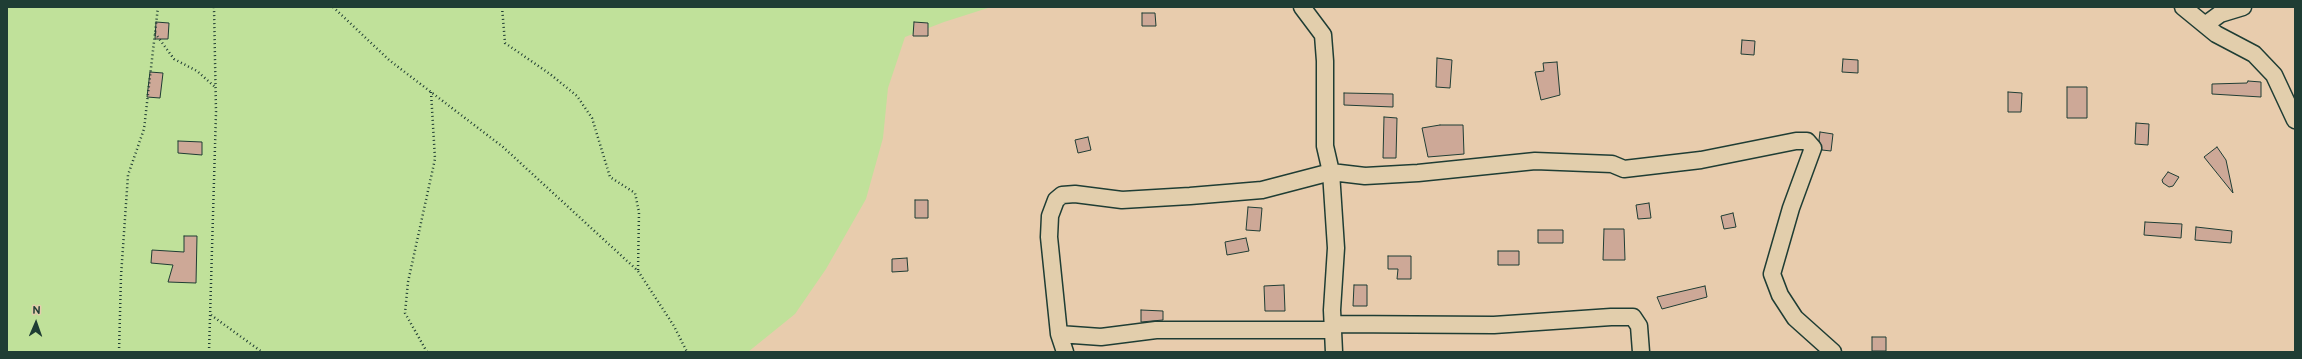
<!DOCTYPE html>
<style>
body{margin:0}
#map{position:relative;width:2302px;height:359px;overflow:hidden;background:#e8ccad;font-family:"Balsamiq Sans",sans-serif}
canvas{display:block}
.frame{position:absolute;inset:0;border:8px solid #1f3d34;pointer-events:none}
.north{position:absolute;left:16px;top:303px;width:40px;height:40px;-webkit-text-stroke:3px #e2ceac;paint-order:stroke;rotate:2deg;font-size:11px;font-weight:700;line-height:16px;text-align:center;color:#1f3d34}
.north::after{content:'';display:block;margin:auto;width:14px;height:18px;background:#1f3d34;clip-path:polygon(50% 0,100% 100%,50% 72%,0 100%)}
</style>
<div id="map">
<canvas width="2302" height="359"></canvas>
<div class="frame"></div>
<div class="north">N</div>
</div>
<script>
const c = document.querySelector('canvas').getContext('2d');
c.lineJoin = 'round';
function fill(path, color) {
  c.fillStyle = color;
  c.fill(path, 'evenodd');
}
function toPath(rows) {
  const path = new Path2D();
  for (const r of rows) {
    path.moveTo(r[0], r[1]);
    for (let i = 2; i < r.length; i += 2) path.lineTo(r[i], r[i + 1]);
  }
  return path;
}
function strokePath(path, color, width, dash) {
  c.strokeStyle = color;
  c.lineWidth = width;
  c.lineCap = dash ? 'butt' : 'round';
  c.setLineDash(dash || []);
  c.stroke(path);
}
const green = toPath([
 [7,7,991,7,944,22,905,37,888,88,883,138,866,199,826,269,795,314,748,352,7,352]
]);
const building = toPath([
 [1142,13,1155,13,1156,26,1142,26,1142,13],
 [156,22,169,23,168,39,155,39,156,22],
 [914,22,928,23,928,36,913,36,914,22],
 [1742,40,1755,41,1754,55,1741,54,1742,40],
 [1437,58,1452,60,1450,88,1436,87,1437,58],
 [1843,59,1858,60,1858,73,1842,72,1843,59],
 [1557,62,1560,95,1541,100,1535,72,1544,71,1543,63,1557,62],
 [150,72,163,73,160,98,147,97,150,72],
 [2248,81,2261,82,2261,97,2212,94,2212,84,2247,83,2248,81],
 [2067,87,2087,87,2087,118,2067,118,2067,87],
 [2008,92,2022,93,2021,112,2008,112,2008,92],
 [1344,93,1393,94,1393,107,1344,105,1344,93],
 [1384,117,1397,118,1396,158,1383,158,1384,117],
 [2136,123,2149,124,2148,145,2135,144,2136,123],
 [1440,125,1463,125,1464,154,1428,157,1422,128,1440,125],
 [1820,132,1833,134,1831,151,1822,150,1819,140,1820,132],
 [1088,137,1091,150,1078,153,1075,140,1088,137],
 [178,141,202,142,202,155,178,153,178,141],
 [2217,147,2226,160,2233,193,2204,157,2217,147],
 [2168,172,2179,177,2173,186,2169,187,2163,183,2162,180,2168,172],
 [915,200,928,200,928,218,915,218,915,200],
 [1649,203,1651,218,1638,219,1636,205,1649,203],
 [1248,207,1262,208,1260,231,1246,230,1248,207],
 [1733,213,1736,227,1724,229,1721,216,1733,213],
 [2145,222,2182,224,2181,238,2144,235,2145,222],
 [2196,227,2232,231,2231,243,2195,240,2196,227],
 [1604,229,1624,229,1625,260,1603,260,1604,229],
 [1538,230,1563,230,1563,243,1538,243,1538,230],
 [184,236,197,236,196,283,168,282,173,265,151,263,152,250,184,252,184,236],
 [1246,238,1249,251,1227,255,1225,242,1246,238],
 [1498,251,1519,251,1519,265,1498,265,1498,251],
 [1388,256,1411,256,1411,279,1397,279,1398,269,1388,269,1388,256],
 [907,258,908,271,892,272,892,259,907,258],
 [1284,285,1285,311,1265,311,1264,286,1284,285],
 [1354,285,1367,285,1367,306,1353,306,1354,285],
 [1705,286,1707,297,1662,309,1657,297,1705,286],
 [1141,310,1163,311,1163,320,1141,322,1141,310],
 [1872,337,1886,337,1886,351,1872,351,1872,337]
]);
const path = toPath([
 [333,7,389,60,503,147,638,271,674,326,687,352],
 [502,7,505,43,550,74,577,96,592,118,610,177,635,193,639,212,638,271],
 [155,33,174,59,197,71,215,87],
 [211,315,262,352],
 [119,352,121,276,128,175,144,129,158,7],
 [209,352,216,112,214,7],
 [427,352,405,313,408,282,435,159,431,92]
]);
const minor = toPath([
 [1302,7,1323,35,1325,61,1325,146,1331,172,1336,248,1332,310,1334,352],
 [2183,7,2216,34,2254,54,2274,75,2295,120],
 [2205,25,2220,14,2243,7],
 [1333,324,1494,325,1611,317,1633,317,1639,326,1641,352],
 [1059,334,1101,337,1156,330,1333,330],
 [1065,352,1059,334,1049,237,1050,216,1056,200,1062,195,1075,194,1122,200,1190,196,1262,190,1331,172,1365,176,1418,173,1535,161,1612,164,1624,169,1701,160,1796,141,1807,141,1813,148,1791,208,1772,274,1780,295,1795,318,1833,352]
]);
fill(green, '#c0e19a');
fill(building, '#cda897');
strokePath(building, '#1f3d34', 1);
strokePath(minor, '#1f3d34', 19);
strokePath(path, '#1f3d34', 2.5, [1, 3]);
strokePath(minor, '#e2ceac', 16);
</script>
